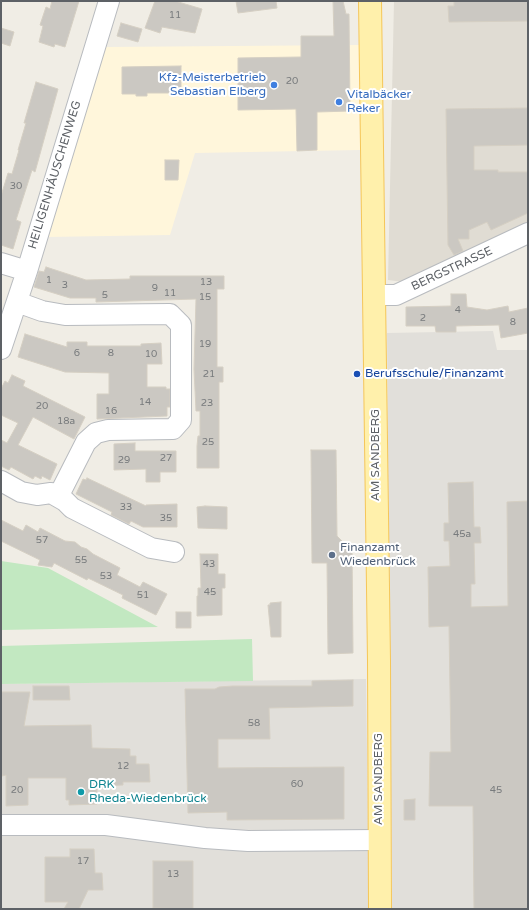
<!DOCTYPE html>
<meta charset="utf-8">
<style>
body{margin:0}
#map{position:relative;width:529px;height:910px;overflow:hidden;background:#f0ede5;font-family:"Varela Round",sans-serif}
canvas{display:block}
.frame{position:absolute;inset:0;border:2px solid #5d6166;pointer-events:none}
</style>
<div id="map">
<canvas width="529" height="910"></canvas>
<div class="frame"></div>
</div>
<script>
const c = document.querySelector('canvas').getContext('2d');
c.lineJoin = 'round';
function fill(path, color) {
  c.fillStyle = color;
  c.fill(path, 'evenodd');
}
function toPath(rows) {
  const path = new Path2D();
  for (const r of rows) {
    path.moveTo(r[0], r[1]);
    for (let i = 2; i < r.length; i += 2) path.lineTo(r[i], r[i + 1]);
  }
  return path;
}
function strokePath(path, color, width, dash) {
  c.strokeStyle = color;
  c.lineWidth = width;
  c.lineCap = dash ? 'butt' : 'round';
  c.setLineDash(dash || []);
  c.stroke(path);
}
function drawText(font, color, halo, rows, align = 'center') {
  c.font = font + ' "Varela Round",sans-serif';
  c.lineWidth = 4;
  c.setLineDash([]);
  c.textBaseline = 'middle';
  c.strokeStyle = halo;
  c.fillStyle = color;
  for (const [text, x, y, turn = 0] of rows) {
    c.save();
    c.translate(x, y);
    c.rotate((+turn || 0) * Math.PI / 180);
    c.textAlign = isNaN(turn) ? turn : align;
    if (halo) c.strokeText(text, 0, 0);
    c.fillText(text, 0, 0);
    c.restore();
  }
}
const commercial = toPath([
 [359,45,360,150,195,153,170,235,46,237,105,47]
]);
const industrial = toPath([
 [493,331,497,350,528,350,528,909,392,909,387,333],
 [366,679,369,909,1,909,1,684]
]);
const education = toPath([
 [394,1,528,1,528,228,412,283,388,280]
]);
const green = toPath([
 [1,561,48,568,158,627,1,630],
 [252,639,253,681,1,684,1,646]
]);
const building = toPath([
 [52,1,79,1,65,47,55,44,54,47,39,42,43,26,40,25,46,7,50,9,52,1],
 [155,1,175,1,202,9,195,33,162,27,160,33,145,28,155,1],
 [236,1,276,1,277,8,238,13,236,1],
 [333,1,343,1,346,14,349,14,350,111,317,112,317,150,297,151,296,109,238,110,238,58,301,57,301,36,334,36,333,1],
 [454,1,528,1,528,21,449,22,448,6,454,6,454,1],
 [121,23,142,29,138,42,117,36,121,23],
 [1,28,14,32,10,46,1,43,1,28],
 [181,66,181,93,147,93,147,96,136,96,136,94,122,94,122,67,181,66],
 [36,82,58,89,35,172,32,170,16,220,21,222,13,249,1,245,1,196,8,173,12,174,19,150,18,150,26,123,24,123,36,82],
 [528,108,528,145,474,146,474,170,498,170,498,172,528,172,528,213,491,230,487,222,469,230,469,239,458,239,463,251,454,255,448,245,446,109,528,108],
 [165,160,179,160,178,180,165,180,165,160],
 [46,267,86,280,130,279,130,276,224,276,224,289,217,289,217,367,223,367,223,382,219,382,219,468,197,468,197,446,198,436,200,436,200,411,196,411,194,369,196,299,96,302,96,298,70,298,34,287,39,271,44,272,46,267],
 [451,294,466,294,467,307,487,310,508,306,509,312,528,308,528,333,501,338,499,325,456,326,456,332,436,332,435,326,406,326,406,307,451,306,451,294],
 [25,334,67,347,67,342,87,342,87,346,141,346,141,344,161,343,162,364,147,364,147,387,166,387,166,389,170,389,170,407,167,407,167,416,97,419,97,394,109,394,109,373,65,372,18,357,25,334],
 [12,375,25,381,23,386,85,417,74,439,33,417,18,445,57,464,50,480,42,476,41,479,35,476,33,479,11,467,9,470,1,466,1,440,7,443,18,423,1,415,1,389,5,381,8,383,12,375],
 [135,443,135,451,176,451,176,472,160,472,160,482,146,482,146,469,114,470,114,444,135,443],
 [311,450,336,450,337,536,347,546,352,546,353,653,328,654,327,563,312,563,311,450],
 [87,478,146,506,146,505,177,504,177,527,143,527,131,521,129,524,111,515,112,512,76,494,83,479,86,480,87,478],
 [473,482,474,527,480,527,481,543,474,543,475,584,471,584,471,607,508,606,507,502,528,501,528,909,474,909,473,806,429,806,430,752,451,752,449,626,429,627,428,567,450,566,449,541,444,541,444,523,449,523,448,483,473,482],
 [205,506,227,507,227,529,198,528,197,507,205,506],
 [1,520,23,531,26,525,38,532,40,528,65,541,75,542,81,547,87,549,93,554,120,568,117,575,140,587,143,582,167,594,156,615,122,598,123,595,88,578,87,580,54,563,52,567,38,565,40,560,1,541,1,520],
 [200,554,218,554,218,574,225,574,225,588,222,588,222,615,197,616,197,596,198,596,198,588,201,588,200,554],
 [281,602,281,637,271,637,268,605,270,605,270,603,281,602],
 [176,612,191,612,191,628,176,628,176,612],
 [353,680,353,706,269,708,270,739,218,739,218,768,344,767,344,819,227,820,227,812,188,813,185,689,215,689,219,687,233,686,312,686,312,681,353,680],
 [33,686,69,686,70,700,33,700,33,686],
 [1,692,30,692,24,726,91,725,92,748,130,749,130,756,136,756,136,764,149,764,150,782,123,782,123,785,97,786,97,804,69,805,69,800,66,800,66,778,28,778,28,805,6,806,6,775,2,776,1,768,1,692],
 [415,799,415,820,404,820,404,800,415,799],
 [70,849,94,849,95,873,102,873,103,890,88,890,79,909,64,909,68,902,45,902,45,857,70,857,70,849],
 [153,861,193,861,193,909,153,908,153,861]
]);
const minor = toPath([
 [1,263,27,271],
 [374,295,396,295,528,233],
 [17,302,42,311,65,315,170,314,181,325,181,420,173,429,108,430,96,433,86,442,58,497],
 [1,349,27,271,109,1],
 [1,481,21,492,37,495,51,493,65,501,72,508,151,548,174,552],
 [1,825,106,825,205,838,248,841,379,840]
]);
const major = toPath([
 [370,1,379,661,380,909]
]);
const markers = [
 [274,85,4,"#3f7fe0"],
 [339,102,4,"#3f7fe0"],
 [357,374,4,"#1a4fb4"],
 [332,555,4,"#5c6f8a"],
 [81,792,4,"#0f9aa8"]
];
const numberNames = [
 ["11",175,15],
 ["20",292,81],
 ["30",16,186],
 ["1",49,280],
 ["13",206,282],
 ["3",65,285],
 ["9",155,288],
 ["11",170,293],
 ["5",105,295],
 ["15",205,297],
 ["4",458,310],
 ["2",423,318],
 ["8",513,322],
 ["19",205,344],
 ["6",77,353],
 ["8",111,353],
 ["10",151,354],
 ["21",209,374],
 ["14",145,402],
 ["23",207,403],
 ["20",42,406],
 ["16",111,411],
 ["18a",66,421],
 ["25",208,442],
 ["27",166,458],
 ["29",124,460],
 ["33",126,507],
 ["35",166,518],
 ["45a",462,534],
 ["57",42,540],
 ["55",81,560],
 ["43",209,564],
 ["53",106,576],
 ["45",210,592],
 ["51",143,595],
 ["58",254,723],
 ["12",123,766],
 ["60",297,784],
 ["20",17,790],
 ["45",496,790],
 ["17",83,861],
 ["13",173,874]
];
const shopNames = [
 ["Kfz-Meisterbetrieb",266,78],
 ["Sebastian Elberg",266,92],
 ["Vitalbäcker",347,95,"left"],
 ["Reker",347,109,"left"]
];
const streetNames = [
 ["HEILIGENHÄUSCHENWEG",55,175,-73],
 ["BERGSTRASSE",452,269,-25],
 ["AM SANDBERG",376,455,-90],
 ["AM SANDBERG",379,779,-90]
];
const transitNames = [
 ["Berufsschule/Finanzamt",365,374]
];
const serviceNames = [
 ["Finanzamt",340,548],
 ["Wiedenbrück",340,562]
];
const cultureNames = [
 ["DRK",89,785],
 ["Rheda-Wiedenbrück",89,799]
];
fill(commercial, '#fff6db');
fill(industrial, '#e1dfda');
fill(education, '#e0dcd3');
fill(green, '#c2e8c1');
fill(building, '#cbc8c2');
strokePath(building, '#d5cfc3', 1);
strokePath(minor, '#b8bbbf', 22);
strokePath(major, '#f5c659', 24);
strokePath(minor, '#fff', 20);
strokePath(major, '#fff0ab', 22);
for (const [x, y, r, color] of markers) {
  const dot = new Path2D();
  dot.arc(x, y, r, 0, 2 * Math.PI);
  c.fillStyle = color;
  c.fill(dot);
  strokePath(dot, '#fff', 1.5);
}
drawText('10px', '#787b7d', null, numberNames);
drawText('12px', '#366cbe', '#fff', shopNames, 'right');
drawText('12px', '#5d6166', '#fff', streetNames);
drawText('12px', '#164399', '#fff', transitNames, 'left');
drawText('12px', '#4e5e75', '#fff', serviceNames, 'left');
drawText('12px', '#0d838f', '#fff', cultureNames, 'left');
</script>
